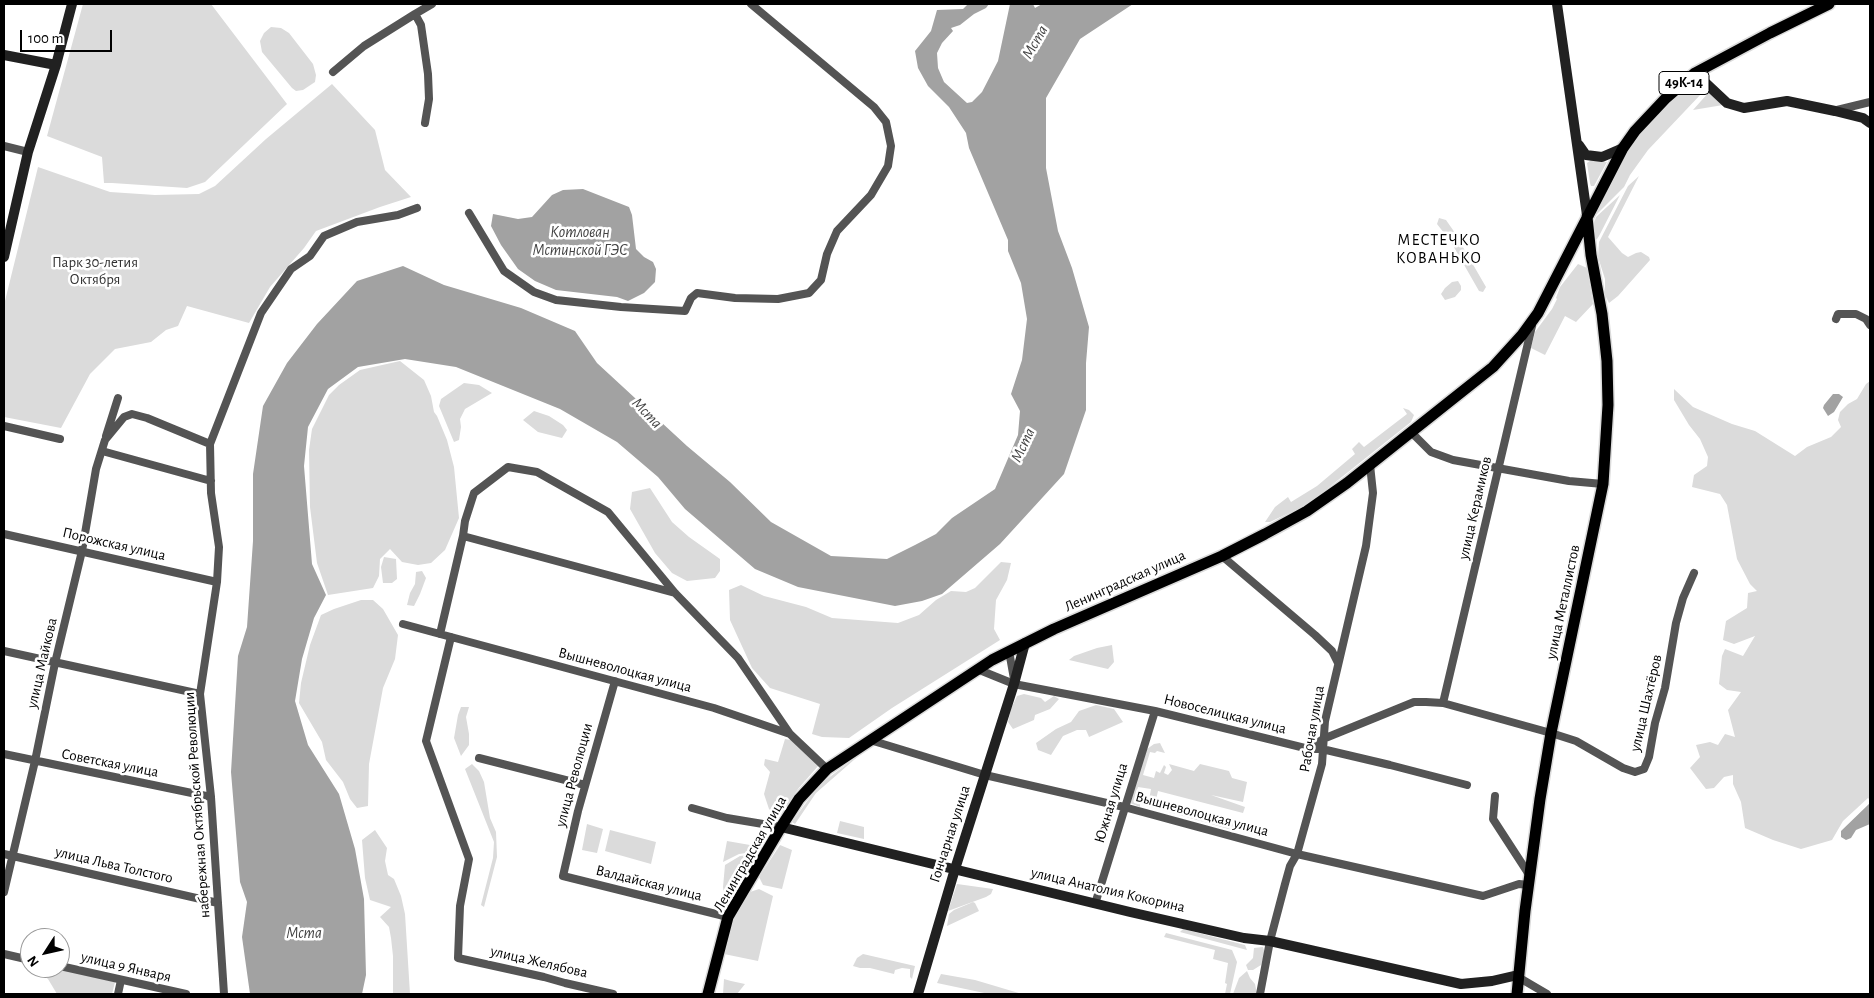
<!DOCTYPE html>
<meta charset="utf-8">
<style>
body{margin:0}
#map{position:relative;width:1874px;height:998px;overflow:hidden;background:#fff;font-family:"Alegreya Sans",sans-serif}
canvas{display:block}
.frame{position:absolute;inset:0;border:5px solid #000;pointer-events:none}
.north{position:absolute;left:20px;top:928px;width:50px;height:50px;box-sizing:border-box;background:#fff;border:1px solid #999;border-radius:50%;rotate:235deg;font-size:14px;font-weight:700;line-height:20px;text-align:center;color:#000}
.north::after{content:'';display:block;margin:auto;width:18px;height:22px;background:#000;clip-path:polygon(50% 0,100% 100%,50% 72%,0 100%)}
.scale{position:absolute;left:20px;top:30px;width:92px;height:22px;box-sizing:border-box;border:2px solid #000;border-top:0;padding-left:6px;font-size:15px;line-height:18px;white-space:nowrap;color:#000;-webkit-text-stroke:4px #fff;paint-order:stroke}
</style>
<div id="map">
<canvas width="1874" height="998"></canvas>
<div class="frame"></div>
<div class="north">N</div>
<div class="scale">100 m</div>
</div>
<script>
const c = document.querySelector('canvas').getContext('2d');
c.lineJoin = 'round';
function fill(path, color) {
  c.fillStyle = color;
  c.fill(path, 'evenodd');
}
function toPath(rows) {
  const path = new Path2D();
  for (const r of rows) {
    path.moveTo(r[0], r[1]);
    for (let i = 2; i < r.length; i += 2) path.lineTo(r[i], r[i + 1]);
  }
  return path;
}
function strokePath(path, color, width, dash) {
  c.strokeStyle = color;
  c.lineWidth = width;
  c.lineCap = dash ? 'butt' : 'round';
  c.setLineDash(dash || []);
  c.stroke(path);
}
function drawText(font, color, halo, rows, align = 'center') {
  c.font = font + ' "Alegreya Sans",sans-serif';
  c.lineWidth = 5;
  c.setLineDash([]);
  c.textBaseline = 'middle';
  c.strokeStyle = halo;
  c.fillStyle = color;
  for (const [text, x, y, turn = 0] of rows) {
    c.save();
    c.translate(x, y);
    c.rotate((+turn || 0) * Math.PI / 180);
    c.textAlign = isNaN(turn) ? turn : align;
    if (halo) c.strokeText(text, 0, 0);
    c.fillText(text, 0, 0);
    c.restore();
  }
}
const green = toPath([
 [83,4,211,4,287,104,205,182,187,188,112,183,104,183,102,157,47,136],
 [271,27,281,28,289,33,313,64,316,75,315,82,303,90,296,91,292,88,262,52,260,41,264,33],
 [1701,83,1703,88,1702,93,1648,150,1630,175,1624,187,1597,214,1595,213,1621,162,1645,125,1670,102,1692,85],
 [332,84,375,130,385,170,411,197,380,207,316,231,304,248,270,287,249,323,187,306,178,326,166,330,151,342,115,349,90,374,61,428,4,417,4,305,38,167,110,192,155,195,199,194,215,186,266,139],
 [1710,91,1723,105,1693,110,1701,101],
 [1591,160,1607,162,1594,186,1591,186,1590,183,1587,163],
 [1639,176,1608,237,1622,253,1628,257,1636,253,1641,252,1649,257,1650,260,1618,296,1609,303,1605,295,1605,279,1598,257,1599,242,1628,186],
 [1620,195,1599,236,1597,239,1595,239,1594,223,1596,217],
 [1439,218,1446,220,1453,230,1486,287,1483,292,1479,291,1451,242,1437,224],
 [1578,264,1587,268,1593,304,1576,322,1565,316,1545,355,1531,348,1535,332,1552,309,1557,299,1556,298,1560,287],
 [1458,281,1461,286,1461,290,1455,297,1445,300,1441,294,1445,288,1452,282],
 [400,361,424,380,431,396,434,412,437,416,447,440,454,467,459,518,445,550,431,563,418,565,402,562,390,549,380,559,379,576,373,588,328,595,317,563,310,507,309,450,312,429,329,395,339,385,360,370],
 [1870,381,1870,800,1868,798,1843,821,1832,840,1801,849,1773,840,1745,828,1741,802,1733,784,1733,775,1724,777,1714,788,1706,789,1690,768,1700,757,1696,745,1710,742,1718,745,1725,734,1735,737,1728,710,1741,692,1727,690,1719,684,1722,656,1725,649,1743,656,1755,636,1734,644,1723,640,1726,621,1747,608,1748,593,1757,591,1750,584,1737,559,1727,505,1720,494,1692,487,1694,475,1707,466,1708,457,1700,439,1689,425,1674,400,1674,389,1693,407,1732,424,1755,431,1795,456,1807,447,1831,437,1841,427,1838,420,1840,412,1848,404,1857,399,1866,384],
 [464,383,479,385,492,393,465,409,460,419,461,427,459,440,454,442,439,406,441,399],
 [1403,408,1409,410,1414,415,1411,422,1308,504,1270,522,1265,522,1275,507,1288,497,1291,502,1317,486,1355,454,1352,449,1359,442,1364,447,1407,414],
 [534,411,549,416,563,425,567,430,562,438,538,432,523,420],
 [650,488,672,522,689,537,720,559,720,571,715,578,687,581,672,573,655,553,630,509,632,492],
 [384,557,396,559,397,579,392,583,383,583,381,567],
 [1001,562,1011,563,1007,580,996,600,994,629,1000,640,892,708,849,738,822,737,812,734,820,704,770,688,752,668,730,620,729,590,741,585,764,596,806,607,832,618,898,623,919,615,936,600,951,591,966,592,975,588],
 [422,571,426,578,420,594,414,606,407,605,410,593,415,584,416,572],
 [361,600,373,600,383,609,398,635,395,659,383,688,369,764,368,806,357,808,350,799,343,782,326,760,322,742,299,703,301,683,310,645,321,615,334,609],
 [1112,645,1114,662,1108,669,1069,660,1074,656,1097,648],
 [1024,694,1041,698,1045,702,1054,696,1059,699,1050,709,1035,715,1034,720,1013,729,1008,722,1011,709,1017,696],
 [1096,705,1114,709,1123,722,1089,737,1086,730,1077,730,1063,736,1051,755,1038,750,1036,743,1056,729,1071,722,1079,711],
 [461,707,469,707,466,717,469,734,469,745,461,756,454,738,458,715],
 [785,739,791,740,819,765,798,789,779,818,769,809,764,794,770,772,764,765,765,759,778,762],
 [1160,743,1165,753,1157,751,1155,753,1150,752,1143,775,1154,778,1156,771,1160,773,1164,765,1166,767,1164,773,1168,775,1172,770,1169,764,1194,771,1200,764,1229,771,1232,778,1247,782,1243,802,1211,795,1245,807,1243,813,1158,791,1155,804,1240,825,1232,830,1148,806,1151,789,1138,787,1134,800,1140,803,1140,807,1130,803,1143,757,1147,749,1154,744],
 [863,752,816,793,795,824,792,822,819,785],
 [472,764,479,771,484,782,490,818,496,832,497,857,484,907,481,905,493,858,494,842,465,769],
 [840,821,864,827,864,839,837,833],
 [587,824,603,829,597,853,582,850],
 [375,830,387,848,385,861,388,875,394,879,401,896,405,914,410,994,393,994,393,956,391,938,389,927,380,917,391,907,370,900,365,878,362,840],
 [610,830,656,842,651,864,605,851],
 [763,833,769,836,759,851,739,854,723,862,727,841,750,845,759,835],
 [780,845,792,850,782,889,763,885,759,877],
 [759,854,737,890,726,911,723,887,725,865,740,856],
 [957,884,993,889,991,894,986,897,948,911],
 [759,889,773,896,758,961,724,954,730,927,737,912,750,892],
 [973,902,975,903,979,911,947,926,949,914,954,910],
 [1183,929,1245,945,1247,950,1180,932],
 [1166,933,1232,950,1237,962,1230,994,1225,994,1227,984,1225,983,1228,963,1213,959,1215,950,1164,937],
 [1263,947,1265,953,1261,965,1253,970,1248,970,1246,965,1253,958,1254,948],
 [863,954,915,966,912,979,910,977,910,969,902,968,895,970,894,974,870,968,860,968,853,966,857,958],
 [36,968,55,968,115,982,112,994,57,994,48,979],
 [1247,971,1250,978,1255,984,1257,994,1233,994,1239,978],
 [941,974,975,980,1022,994,989,994,937,983],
 [724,979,731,981,745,984,737,994,723,994]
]);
const water = toPath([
 [968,4,989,4,986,8,974,14,960,25,951,28,953,31,942,43,937,53,938,68,944,82,967,103,972,102,982,92,998,61,1010,4,1033,4,1035,8,1042,4,1133,4,1080,39,1046,98,1046,168,1058,231,1072,268,1089,327,1086,363,1086,410,1064,474,1000,544,942,594,922,601,895,606,798,587,755,569,685,509,658,477,617,442,560,409,456,367,405,359,358,367,328,389,308,427,304,466,312,564,326,595,314,618,302,659,295,701,308,745,339,794,355,849,364,899,366,975,362,994,250,994,242,937,247,902,240,882,231,772,238,656,247,627,253,541,253,474,263,406,287,363,317,324,357,281,403,266,444,285,521,308,575,331,597,363,687,446,730,482,771,522,831,556,887,559,915,545,936,534,952,518,995,489,1018,435,1020,411,1011,394,1022,360,1027,319,1021,283,1008,251,1008,240,969,148,966,133,949,107,928,86,918,68,915,51,931,31,937,10,963,9],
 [583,189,629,207,632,215,636,249,644,257,653,262,656,269,655,282,644,293,628,301,617,297,556,290,535,281,518,269,501,245,491,226,493,214,518,219,532,217,552,195,563,190],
 [1833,394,1839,394,1843,397,1834,412,1828,416,1823,408,1824,405],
 [1870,803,1870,824,1856,830,1851,838,1846,840,1841,837,1841,831]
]);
const street = toPath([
 [333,72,364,46,415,14],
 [1837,110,1870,102],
 [425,123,429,99,428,74,421,25,415,14,432,4],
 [4,146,28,152],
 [469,213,504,271,534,292,556,300,621,307,685,311,691,298,697,293,735,298,778,299,809,293,821,280,827,254,837,231,871,195,888,166,891,146,886,122,874,107,751,4],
 [1836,319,1838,314,1856,314,1866,319,1870,325],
 [4,426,60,439],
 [1411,432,1431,452,1453,460,1569,481,1603,484],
 [106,436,118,398],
 [102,451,211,481],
 [4,534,217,582],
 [463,536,675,593],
 [1222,556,1315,635,1332,651,1338,663],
 [403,624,714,708,758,723,790,734,827,769],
 [440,634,463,536,465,521,474,493,508,467,537,472,608,512,675,593,738,658,790,734],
 [451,637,426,741,469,859,460,906,458,958,544,977,565,983,613,994],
 [4,651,200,694],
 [1009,651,1014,679],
 [977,669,1014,684,1155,711,1309,749,1322,749,1390,765,1467,785],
 [615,681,578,811,563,876,728,917],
 [1443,703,1532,326],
 [870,740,985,775,1124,807,1297,854,1483,896,1519,884,1529,885],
 [1309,749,1323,739,1414,702,1426,702,1443,703,1551,733,1576,741,1623,768,1635,772,1644,769,1649,757,1655,723,1665,688,1676,623,1683,598,1694,573],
 [4,754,211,797],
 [479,758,585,785],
 [1495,796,1493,819,1530,876],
 [692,808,727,818,781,827],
 [4,854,218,903],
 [4,892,35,761,55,663,82,551,96,469,105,440,124,417,132,414,147,418,210,444],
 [1095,904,1155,711],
 [4,954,30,960],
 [60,966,186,994],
 [1518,977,1547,994],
 [118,994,121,980],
 [224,994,211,797,200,694,217,582,219,547,211,493,210,444,261,313,291,269,310,256,324,236,357,222,398,215,417,208],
 [1260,994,1270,941,1285,884,1290,866,1297,854,1322,764,1325,721,1366,546,1373,493,1370,465]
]);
const secondary = toPath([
 [1557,4,1587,215],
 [4,55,56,65],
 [1695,73,1727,103,1744,108,1787,101,1835,111,1863,118,1870,123],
 [1579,145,1586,155,1602,157,1623,148],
 [4,257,28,152,56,65,72,4],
 [781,827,1130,912,1244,938,1270,941,1461,984,1492,981,1518,975],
 [918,994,955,869,1014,684,1025,643]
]);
const primary = toPath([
 [708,994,728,917,781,827,799,799,827,769,992,660,1054,629,1222,556,1265,534,1307,511,1347,483,1493,367,1522,335,1538,313,1623,148,1635,131,1666,98,1695,73,1770,33,1829,4],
 [1517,994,1525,911,1540,799,1551,733,1603,484,1608,405,1607,361,1602,314,1591,255,1587,217]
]);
const shields = [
 [1684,83,50]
];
const shieldNames = [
 ["49К-14",1684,83]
];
const parkNames = [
 ["Парк 30-летия",95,262],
 ["Октября",95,279]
];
const streetNames = [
 ["улица Керамиков",1475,508,-77],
 ["Порожская улица",114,544,13],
 ["Ленинградская улица",1125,581,-24],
 ["улица Металлистов",1563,602,-78],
 ["улица Майкова",42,663,-77],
 ["Вышневолоцкая улица",625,670,15],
 ["улица Шахтёров",1646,703,-77],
 ["Новоселицкая улица",1225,714,14],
 ["Рабочая улица",1312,729,-80],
 ["Советская улица",110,763,11],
 ["улица Революции",574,775,-75],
 ["Южная улица",1111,803,-73],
 ["набережная Октябрьской Революции",197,805,-94],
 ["Вышневолоцкая улица",1202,814,15],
 ["Гончарная улица",950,834,-72],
 ["Ленинградская улица",750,854,-60],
 ["улица Льва Толстого",114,865,13],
 ["Валдайская улица",649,883,14],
 ["улица Анатолия Кокорина",1108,890,13],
 ["улица Желябова",539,962,13],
 ["улица 9 Января",126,967,13]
];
const waterNames = [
 ["Мста",1035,42,-60],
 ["Котлован",580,232],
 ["Мстинской ГЭС",580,250],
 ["Мста",647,413,46],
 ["Мста",1023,445,-65],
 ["Мста",304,933]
];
const neighbourhoodNames = [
 ["МЕСТЕЧКО",1439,240],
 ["КОВАНЬКО",1439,258]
];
fill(green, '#dbdbdb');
fill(water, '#a2a2a2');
strokePath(primary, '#dbdbdb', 14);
strokePath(street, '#545454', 8);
strokePath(secondary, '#212121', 10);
strokePath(primary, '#000', 11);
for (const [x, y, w] of shields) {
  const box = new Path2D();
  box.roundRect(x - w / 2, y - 11.5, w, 23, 4);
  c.fillStyle = '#fff';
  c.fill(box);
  strokePath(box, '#000', 1);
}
drawText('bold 14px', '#000', null, shieldNames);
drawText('15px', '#323232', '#fff', parkNames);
drawText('15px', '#000', '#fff', streetNames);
drawText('italic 16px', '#434343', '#fff', waterNames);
c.letterSpacing = '1px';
drawText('16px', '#000', '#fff', neighbourhoodNames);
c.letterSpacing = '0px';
</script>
